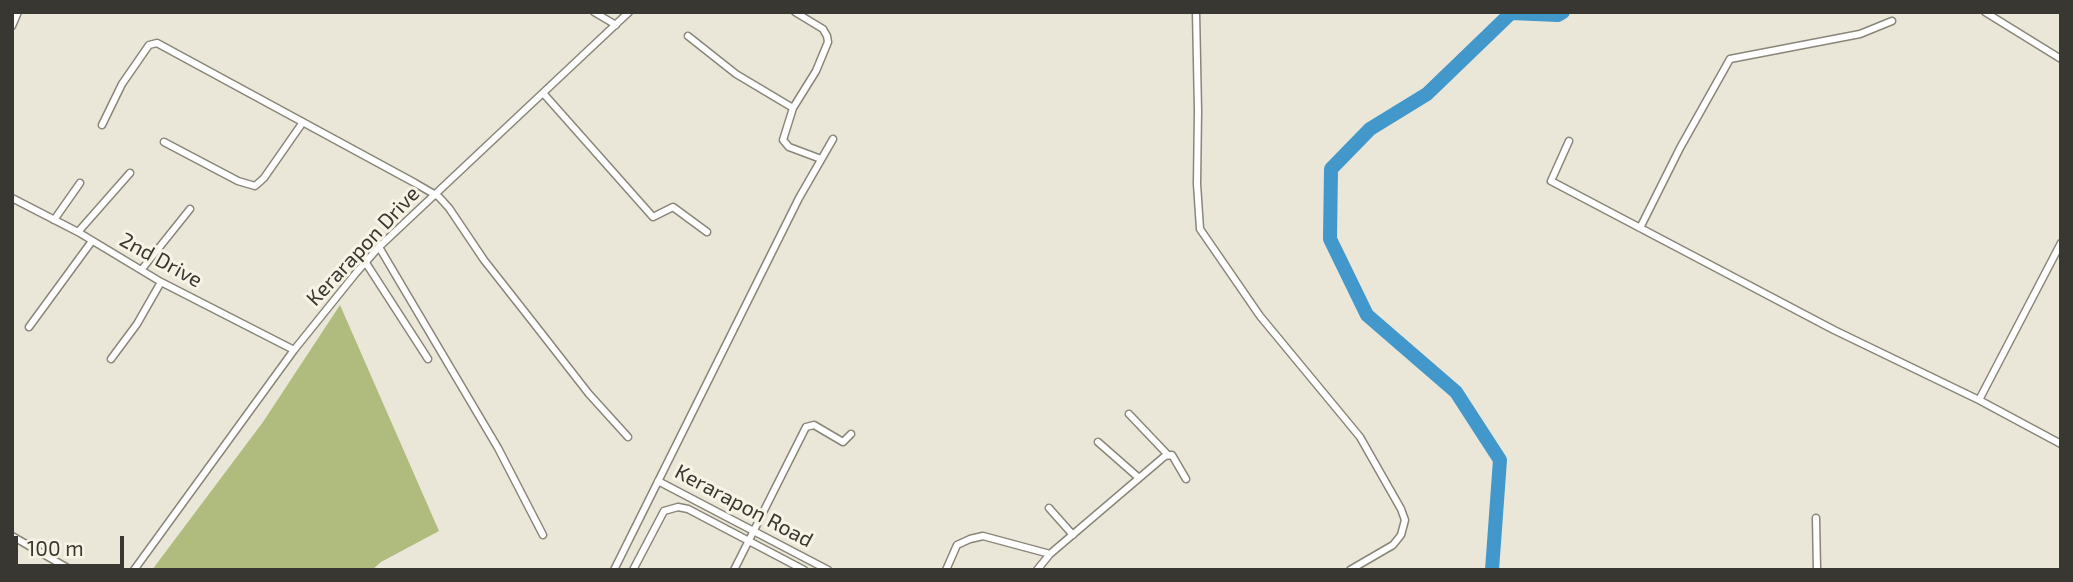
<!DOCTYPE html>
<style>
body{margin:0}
#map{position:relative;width:2073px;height:582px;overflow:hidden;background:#eae7d8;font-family:"Exo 2",sans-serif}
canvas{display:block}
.frame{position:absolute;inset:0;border:14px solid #393732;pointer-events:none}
.scale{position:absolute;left:14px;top:536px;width:110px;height:32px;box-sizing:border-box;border:4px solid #393732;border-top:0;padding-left:9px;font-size:21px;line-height:24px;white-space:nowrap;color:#393732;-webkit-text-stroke:5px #f8f4e5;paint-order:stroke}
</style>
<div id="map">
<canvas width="2073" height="582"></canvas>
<div class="frame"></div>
<div class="scale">100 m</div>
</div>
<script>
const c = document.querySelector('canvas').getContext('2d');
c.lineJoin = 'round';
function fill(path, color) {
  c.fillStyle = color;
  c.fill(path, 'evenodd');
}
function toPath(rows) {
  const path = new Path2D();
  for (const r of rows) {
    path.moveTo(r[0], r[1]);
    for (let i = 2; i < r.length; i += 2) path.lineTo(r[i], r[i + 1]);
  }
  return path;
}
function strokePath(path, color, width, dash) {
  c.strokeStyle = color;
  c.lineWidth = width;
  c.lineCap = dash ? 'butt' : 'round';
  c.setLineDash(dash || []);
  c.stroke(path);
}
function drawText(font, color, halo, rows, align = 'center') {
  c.font = font + ' "Exo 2",sans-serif';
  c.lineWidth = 6;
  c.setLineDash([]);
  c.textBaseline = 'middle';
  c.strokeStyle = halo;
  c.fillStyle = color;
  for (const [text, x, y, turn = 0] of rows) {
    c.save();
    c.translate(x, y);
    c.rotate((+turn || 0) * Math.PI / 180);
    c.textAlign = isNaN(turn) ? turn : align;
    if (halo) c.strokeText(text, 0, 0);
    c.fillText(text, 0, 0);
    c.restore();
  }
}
const green = toPath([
 [340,305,439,531,381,562,372,570,152,570,263,422]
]);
const river = toPath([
 [1492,570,1500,460,1456,392,1367,315,1330,239,1331,169,1370,129,1427,94,1511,13,1558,15,1563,12]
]);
const minor = toPath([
 [594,12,616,25],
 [795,12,823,29,827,36,828,42,816,71,793,108,783,140,789,147,821,159],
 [1196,12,1198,111,1197,184,1200,229,1260,316,1360,437,1401,509,1405,520,1401,535,1393,545,1350,570],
 [1985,12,2061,59],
 [12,26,18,12],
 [688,36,736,74,793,108],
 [543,93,653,217,673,207,707,232],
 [102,125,122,84,149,45,157,43,415,183,439,197,449,208,484,260,532,321,589,394,628,437],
 [1569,141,1551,181,1834,330,1979,400,2061,444],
 [164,142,238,181,255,186,264,178,303,122],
 [12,198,78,232,161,282,294,350],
 [54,220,80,183],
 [1640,228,1680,148,1730,59,1860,34,1892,21],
 [78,232,130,173],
 [379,247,498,448,543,535],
 [366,263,428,359],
 [142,269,190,209],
 [29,327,92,241],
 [111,359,137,324,161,282],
 [1979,400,2061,243],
 [1129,414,1168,455],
 [1098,442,1139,478],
 [658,481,828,570],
 [1049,508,1073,535],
 [1816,518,1817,570],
 [12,536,71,570],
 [134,570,294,350,356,273,379,247,629,12],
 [614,570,799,198,833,139],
 [633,570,664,511,678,507,688,509,804,570],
 [734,570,806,427,814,425,843,442,851,434],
 [946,570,957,545,970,539,983,536,1050,554],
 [1037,570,1050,554,1165,456,1172,455,1186,479]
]);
const streetNames = [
 ["Kerarapon Drive",363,246,-47],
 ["2nd Drive",161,260,29],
 ["Kerarapon Road",744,506,28]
];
fill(green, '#b0bc7e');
strokePath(river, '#4298cb', 14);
strokePath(minor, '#898679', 9);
strokePath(minor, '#fff', 6);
drawText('21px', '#393732', '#f8f4e5', streetNames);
</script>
